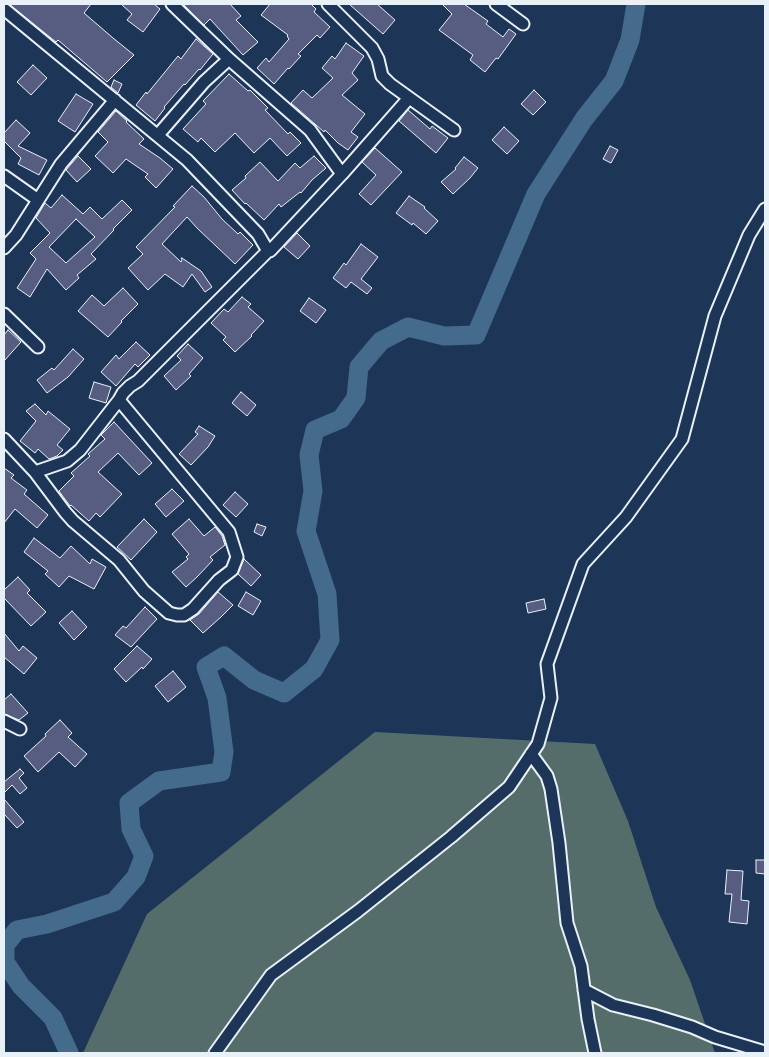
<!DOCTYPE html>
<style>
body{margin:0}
#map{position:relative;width:769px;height:1057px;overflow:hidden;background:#1d3557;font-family:Delius,sans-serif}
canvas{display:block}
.frame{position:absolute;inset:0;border:5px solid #e8f1f8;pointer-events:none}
</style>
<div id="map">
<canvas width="769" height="1057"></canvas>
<div class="frame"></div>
</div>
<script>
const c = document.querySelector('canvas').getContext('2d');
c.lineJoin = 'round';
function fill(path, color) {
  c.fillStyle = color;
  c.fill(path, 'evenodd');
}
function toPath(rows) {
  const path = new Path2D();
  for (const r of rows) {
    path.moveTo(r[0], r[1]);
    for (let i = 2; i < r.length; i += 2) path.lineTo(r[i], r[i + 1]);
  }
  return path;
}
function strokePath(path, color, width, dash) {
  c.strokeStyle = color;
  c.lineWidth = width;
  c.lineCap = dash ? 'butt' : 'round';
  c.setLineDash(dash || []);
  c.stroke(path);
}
const green = toPath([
 [375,732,595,744,628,821,656,907,690,980,715,1053,83,1053,147,914]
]);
const river = toPath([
 [69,1053,53,1018,21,986,5,962,5,945,17,930,47,924,114,902,136,877,144,856,131,829,129,803,159,781,221,772,224,752,217,698,206,667,224,656,254,680,284,693,314,669,330,640,327,594,306,531,313,491,309,455,315,430,341,419,356,398,359,367,381,341,408,327,444,336,476,335,536,194,584,119,614,81,630,40,636,4]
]);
const building = toPath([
 [9,4,91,4,84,13,113,38,134,55,107,82,58,40,56,42,9,4],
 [121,4,154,4,160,9,143,32,127,20,132,14,121,4],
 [183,4,230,4,241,16,236,20,258,42,243,55,210,19,204,25,183,4],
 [270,4,311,4,316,9,314,12,330,27,320,38,317,35,298,54,301,56,289,69,288,68,274,84,257,68,266,58,269,62,289,39,287,36,288,35,261,15,270,4],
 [349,4,377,4,395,20,383,34,349,4],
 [442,4,464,4,488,21,486,24,503,37,509,29,516,34,498,59,496,58,485,72,470,60,473,55,439,30,452,14,442,4],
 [196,39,213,54,200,70,199,69,185,85,184,84,164,107,165,108,155,121,136,105,146,92,147,94,178,56,181,59,196,39],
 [346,43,364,56,352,73,358,80,342,95,365,114,351,132,358,137,348,150,338,143,325,130,324,132,291,103,303,90,312,98,333,78,322,68,332,56,335,59,346,43],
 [33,65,47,78,31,95,17,82,33,65],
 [229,74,248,91,250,90,268,108,265,110,288,134,290,132,301,143,287,156,270,138,254,153,235,133,215,152,201,138,198,142,183,129,206,104,203,101,229,74],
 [114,80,122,84,118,93,111,87,114,80],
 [534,90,546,102,533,115,521,104,534,90],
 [76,94,93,104,75,132,58,121,76,94],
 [408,110,430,129,432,126,448,138,436,153,399,121,408,110],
 [116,111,127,121,126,122,144,139,139,144,160,158,173,169,156,188,145,177,148,174,126,159,113,173,95,156,108,142,98,132,116,111],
 [16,120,30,133,18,146,47,160,39,175,18,164,21,158,4,141,4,133,16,120],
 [504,127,519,141,507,154,492,140,504,127],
 [610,146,618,150,611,163,603,159,610,146],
 [375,148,402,172,371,205,359,194,376,175,362,162,375,148],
 [78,156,91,169,77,182,66,170,78,156],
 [314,156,326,168,312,180,301,193,300,192,281,207,279,204,264,220,246,203,245,204,232,190,246,178,245,176,260,162,278,181,295,163,300,168,314,156],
 [464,157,478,168,470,178,453,194,441,182,456,169,455,168,464,157],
 [192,186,204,197,222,219,238,234,240,232,253,245,235,264,198,229,187,217,162,244,181,262,182,260,181,258,182,258,201,271,212,287,205,292,192,274,183,287,165,274,148,290,128,268,143,254,136,247,175,207,173,206,192,186],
 [62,195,83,214,90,207,102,219,122,200,132,210,113,229,114,230,91,254,96,259,77,275,79,278,66,290,47,269,30,297,17,288,36,259,30,253,50,233,36,218,45,203,51,208,62,195],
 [76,219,95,237,66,263,49,247,76,219],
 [409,196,425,207,424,208,438,221,426,234,413,223,412,225,396,213,409,196],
 [297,233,310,246,298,259,284,247,297,233],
 [361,244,378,257,361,279,372,288,367,294,351,282,346,288,333,278,344,263,346,265,361,244],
 [123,288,138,304,121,321,122,322,108,337,78,311,92,295,104,306,123,288],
 [242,297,251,304,248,307,264,321,251,335,252,336,235,352,223,340,226,337,211,323,224,309,228,312,242,297],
 [309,298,326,310,316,323,300,311,309,298],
 [8,330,21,342,4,361,4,335,8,330],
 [136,342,150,355,138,367,135,364,116,386,101,372,116,355,119,359,136,342],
 [188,344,203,358,189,374,191,376,176,390,164,376,181,360,177,356,188,344],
 [73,349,84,359,68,377,47,393,37,380,52,368,54,370,73,349],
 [94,382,111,387,106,403,89,398,94,382],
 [241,392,256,405,247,416,232,403,241,392],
 [35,404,46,415,48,411,70,429,57,445,63,450,57,456,49,459,38,449,35,453,20,441,36,421,26,411,35,404],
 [114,422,152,463,139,475,118,453,98,472,122,494,100,517,96,513,89,521,71,505,70,506,59,491,74,476,71,473,90,456,88,454,105,439,101,435,114,422],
 [199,426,215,436,208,447,191,465,179,454,198,434,195,432,199,426],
 [4,468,14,475,11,478,27,490,24,494,48,515,37,528,15,509,4,523,4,468],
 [172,489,184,501,166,517,155,504,172,489],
 [235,492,248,504,236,517,223,505,235,492],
 [144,519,157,532,131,560,117,547,144,519],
 [189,519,204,536,215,527,222,536,225,545,210,557,213,560,197,577,186,587,172,572,188,559,186,557,189,554,172,534,189,519],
 [257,524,266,527,262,536,254,532,257,524],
 [34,538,60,558,71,546,90,564,92,559,106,567,94,589,69,576,59,587,45,574,48,571,24,552,34,538],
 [244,559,261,575,251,586,238,574,244,559],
 [18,577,30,590,27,593,46,612,31,626,4,598,4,590,18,577],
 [218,592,233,605,221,617,203,633,190,620,199,614,218,592],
 [246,592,261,601,253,615,238,606,246,592],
 [544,599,546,609,528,613,526,603,544,599],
 [145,607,157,619,131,647,115,635,123,626,126,628,145,607],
 [72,611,87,627,74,640,59,623,72,611],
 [4,633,19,651,23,646,37,658,24,674,4,657,4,633],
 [137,646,152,659,143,669,142,667,126,682,114,669,137,646],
 [173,671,186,687,168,702,155,686,173,671],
 [11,694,28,713,19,720,4,714,4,700,11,694],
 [60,720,72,733,68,737,87,754,75,767,59,752,38,772,24,756,46,736,45,734,60,720],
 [20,769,24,773,19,778,27,788,20,794,12,785,4,793,4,782,20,769],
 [4,799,24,822,17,828,4,814,4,799],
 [756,860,765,860,765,874,756,873,756,860],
 [727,870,743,871,741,900,749,901,747,924,729,922,732,894,725,894,727,870]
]);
const street = toPath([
 [172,4,229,59,310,130,342,174],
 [328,4,372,48,378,59,382,76,390,84,454,130],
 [496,4,523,24],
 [4,9,187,160,258,234,268,251],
 [158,135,204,82,229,59],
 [4,176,38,200],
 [4,248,16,235,61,164,115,100],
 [4,314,38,347],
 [4,439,35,472,65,512,73,521,119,560,144,591,169,613,177,615,184,615,193,609,219,580,232,570,237,557,229,532,119,400],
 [35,472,67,461,80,450,119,400,123,393,130,386,138,381,268,251,270,251,342,174,409,98],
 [4,721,20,729],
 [531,754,547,776,551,789,559,843,567,923,581,966,588,1019,595,1053],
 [584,990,613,1005,653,1015,692,1027,715,1037,765,1052],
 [215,1053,271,975,358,911,451,837,509,787,538,744,551,698,547,664,583,564,626,517,682,439,715,316,749,235,765,209]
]);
fill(green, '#556d6a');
strokePath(river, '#446a8c', 19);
fill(building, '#575c81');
strokePath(building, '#e8f1f8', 1);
strokePath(street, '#e8f1f8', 15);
strokePath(street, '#1d3557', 11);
</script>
